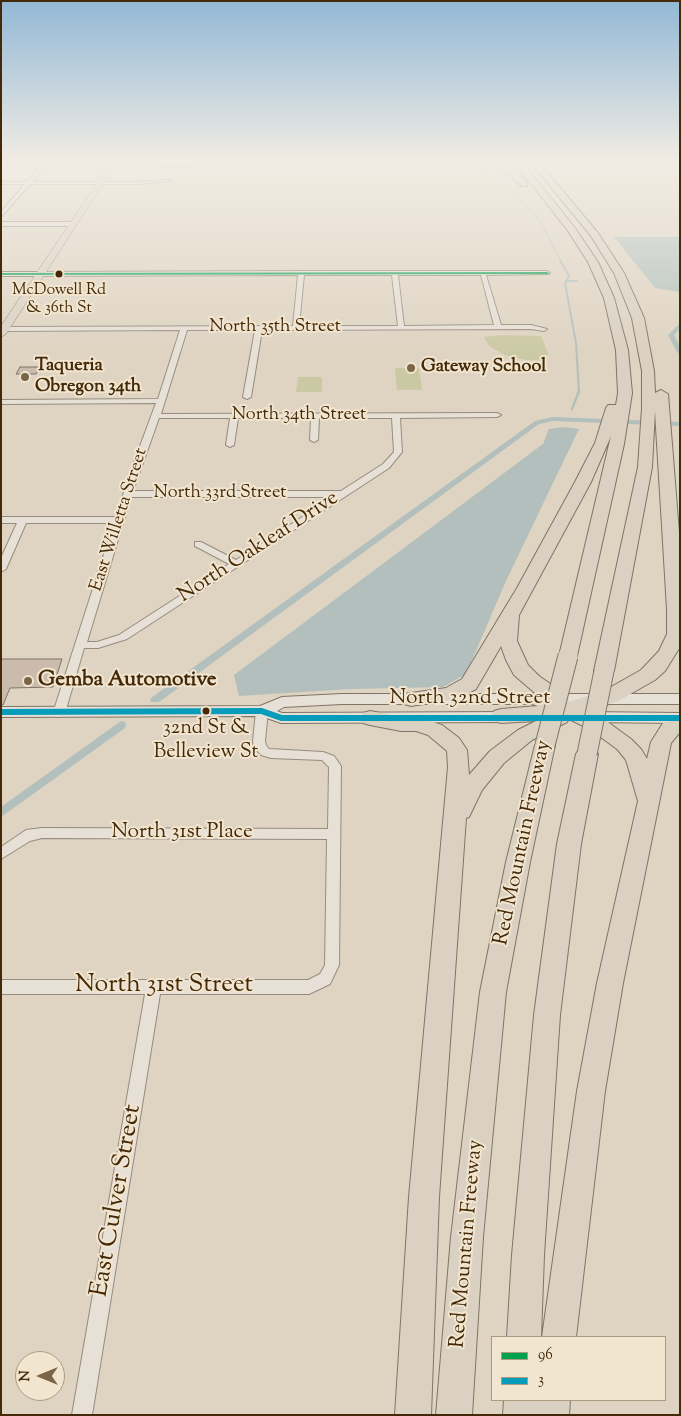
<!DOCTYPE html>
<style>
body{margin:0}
#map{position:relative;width:681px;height:1416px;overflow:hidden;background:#dfd4c2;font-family:"Sorts Mill Goudy",serif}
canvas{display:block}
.frame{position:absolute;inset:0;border:2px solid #432907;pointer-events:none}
.legend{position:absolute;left:491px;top:1336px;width:175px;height:65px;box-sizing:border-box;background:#f2e5d0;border:1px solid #ac9a80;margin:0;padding:6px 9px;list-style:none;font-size:15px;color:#432907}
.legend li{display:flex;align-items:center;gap:10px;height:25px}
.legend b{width:25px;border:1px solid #ac9a80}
.north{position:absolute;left:15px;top:1351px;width:50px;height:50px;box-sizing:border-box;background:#f2e5d0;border:1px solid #ac9a80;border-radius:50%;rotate:270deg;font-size:14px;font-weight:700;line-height:20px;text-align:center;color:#432907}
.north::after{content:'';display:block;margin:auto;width:18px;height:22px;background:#7a6548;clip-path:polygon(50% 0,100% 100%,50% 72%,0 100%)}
</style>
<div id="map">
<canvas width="681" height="1416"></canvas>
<div class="frame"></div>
<ul class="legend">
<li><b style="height:6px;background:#03a04d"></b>96</li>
<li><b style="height:6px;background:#079cba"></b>3</li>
</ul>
<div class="north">N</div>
</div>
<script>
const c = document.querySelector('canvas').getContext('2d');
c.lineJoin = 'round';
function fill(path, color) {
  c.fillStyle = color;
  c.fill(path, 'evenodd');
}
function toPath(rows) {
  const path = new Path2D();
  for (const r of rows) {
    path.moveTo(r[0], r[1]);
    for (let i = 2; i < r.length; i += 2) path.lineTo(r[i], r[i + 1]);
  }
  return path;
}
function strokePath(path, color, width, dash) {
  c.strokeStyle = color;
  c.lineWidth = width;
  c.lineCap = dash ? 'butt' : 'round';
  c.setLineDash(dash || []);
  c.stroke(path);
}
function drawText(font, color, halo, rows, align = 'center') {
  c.font = font + ' "Sorts Mill Goudy",serif';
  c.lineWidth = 4;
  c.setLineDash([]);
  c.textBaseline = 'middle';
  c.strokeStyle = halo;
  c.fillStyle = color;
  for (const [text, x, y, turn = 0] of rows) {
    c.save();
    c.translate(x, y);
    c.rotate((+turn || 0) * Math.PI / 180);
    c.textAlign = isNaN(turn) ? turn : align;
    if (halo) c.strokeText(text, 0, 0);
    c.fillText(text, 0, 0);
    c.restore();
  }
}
const green = toPath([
 [502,335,541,336,548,353,546,361,526,360,505,355,489,346,484,337],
 [395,368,419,368,422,390,397,390],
 [298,377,322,377,322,392,296,392]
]);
const water = toPath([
 [614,237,680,237,680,292,655,288],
 [563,427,579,429,506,581,466,674,443,687,352,689,239,696,234,675,543,444,549,429]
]);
const streamFar2 = toPath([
 [472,159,530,209,540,221,561,261]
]);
const streamFar1 = toPath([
 [560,260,569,276,565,283,576,343,579,392],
 [566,281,577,281]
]);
const stream = toPath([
 [572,409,579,391]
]);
const canal = toPath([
 [680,323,680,329,674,335,680,346,680,354,677,352,668,335,680,323],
 [553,417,680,422,680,426,553,421,539,424,159,702,151,702,150,700,151,698,535,421,553,417],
 [121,721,125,722,126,725,125,728,1,817,1,807,121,721]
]);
const building = toPath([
 [163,159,191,159,188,167,159,167,163,159],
 [20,367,40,367,36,374,16,374,20,367],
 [1,659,62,659,53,687,10,688,3,705,1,705,1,659]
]);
const street = toPath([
 [16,159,24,159,1,163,1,161,16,159],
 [47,159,51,159,32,182,138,182,169,180,171,181,138,184,30,184,1,217,1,212,25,184,1,184,1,182,27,182,47,159],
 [1,222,73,222,76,224,73,226,1,226,1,222],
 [301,271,547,271,550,273,549,274,486,275,501,325,531,325,547,329,544,331,531,329,262,330,251,397,247,399,243,397,255,330,187,330,161,414,497,413,501,415,497,417,400,418,402,452,389,468,127,639,98,648,84,648,65,713,59,717,55,716,53,713,114,523,26,523,6,569,1,572,1,558,17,523,1,523,1,517,116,517,130,473,156,403,1,404,1,400,158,399,180,330,5,331,2,329,5,327,293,326,298,275,41,276,38,274,41,272,301,271],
 [304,275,392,275,398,326,299,326,304,275],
 [398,275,481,275,494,325,404,326,398,275],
 [159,418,230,418,226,445,230,447,234,445,238,418,311,418,310,440,314,442,318,440,319,418,392,418,394,452,383,464,341,491,133,491,159,418],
 [131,497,333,497,236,560,201,542,195,542,195,546,229,564,119,635,97,642,87,642,131,497],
 [262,707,268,711,265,741,266,745,269,749,323,752,334,756,341,766,339,965,330,984,309,994,160,994,92,1415,72,1415,145,994,1,994,1,980,308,980,320,974,325,965,327,839,42,838,30,841,1,859,1,847,26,830,42,828,328,829,329,767,322,760,271,758,261,755,254,747,253,741,256,711,262,707]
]);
const secondary = toPath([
 [1,272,41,272,45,274,41,276,1,276,1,272],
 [342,694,680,694,680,704,342,704,284,707,277,711,282,713,511,712,516,713,519,717,516,721,511,722,281,723,261,716,1,717,1,707,260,706,282,697,342,694],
 [584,712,680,713,680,723,584,722,579,721,576,717,579,713,584,712]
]);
const primary = toPath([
 [113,159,119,159,6,334,1,337,1,326,113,159]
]);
const highway = toPath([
 [494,159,502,159,527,182,527,186,521,186,494,159],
 [512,159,520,159,575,228,598,262,614,298,628,350,632,393,624,444,577,656,575,660,568,662,561,660,559,656,611,436,591,482,519,615,517,641,528,665,539,676,566,695,569,700,568,702,604,691,641,670,659,651,667,634,667,609,655,411,652,467,614,671,611,676,604,678,597,676,594,671,638,467,642,408,642,371,632,318,614,273,591,236,528,159,536,159,598,233,624,273,644,318,654,371,655,393,661,390,668,394,680,545,680,647,665,671,655,680,618,701,588,711,605,720,631,739,641,749,647,759,651,742,663,723,680,716,680,732,671,743,623,983,605,1091,576,1337,542,1337,577,1091,597,983,638,801,626,760,617,749,591,730,569,719,567,722,532,740,504,763,482,790,469,817,466,818,439,1197,431,1415,395,1415,409,1197,448,767,447,751,428,735,416,731,401,731,370,725,363,723,360,718,363,713,370,711,401,717,417,717,442,725,459,738,467,750,469,775,490,751,518,730,536,721,501,723,494,721,491,716,494,711,501,709,538,706,532,704,529,699,532,694,535,693,514,675,506,660,501,646,476,689,457,699,411,706,404,704,401,699,404,694,446,688,462,679,517,588,575,482,595,443,606,408,608,405,616,405,618,393,616,350,604,298,588,262,568,231,512,159],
 [545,737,552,740,555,745,530,862,506,992,483,1237,472,1415,436,1415,451,1237,480,992,506,862,535,745,538,740,545,737],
 [587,746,594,748,598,754,581,844,560,1015,544,1255,541,1337,507,1337,512,1255,534,1015,557,844,576,754,580,748,587,746],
 [504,1400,570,1400,569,1415,503,1415,504,1400]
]);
const highwayBridge = toPath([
 [545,745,568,656],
 [587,754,604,671]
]);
const bus1 = toPath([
 [547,272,549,273,548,274,1,275,1,273,547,272]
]);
const bus2 = toPath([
 [262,708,282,715,680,715,680,721,281,721,261,714,1,715,1,709,262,708]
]);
const markers = [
 [59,274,4.5,"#432907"],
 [411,368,5,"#7a6548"],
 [25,377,5,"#7a6548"],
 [28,681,5,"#7a6548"],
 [206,711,4.5,"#432907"]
];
const farBusnames = [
 ["McDowell Rd",59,291],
 ["& 36th St",59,309]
];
const farStreetnames = [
 ["North 35th Street",275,328],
 ["North 34th Street",299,416],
 ["North 33rd Street",220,494],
 ["East Willetta Street",120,520,-72]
];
const farPoinames = [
 ["Taqueria",35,367],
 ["Obregon 34th",35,388],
 ["Gateway School",421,368]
];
const busNames = [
 ["32nd St &",206,730],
 ["Belleview St",206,754]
];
const streetNames = [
 ["North Oakleaf Drive",259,548,-33],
 ["North 32nd Street",470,699],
 ["North 31st Place",182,833],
 ["Red Mountain Freeway",524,843,-78],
 ["Red Mountain Freeway",468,1244,-85]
];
const poiNames = [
 ["Gemba Automotive",38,681]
];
const nearStreetnames = [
 ["North 31st Street",164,987],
 ["East Culver Street",118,1201,-80]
];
fill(green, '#cbc8a4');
fill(water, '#b2bfbc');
strokePath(streamFar2, '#b2bfbc', 1);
strokePath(streamFar1, '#b2bfbc', 2);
strokePath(stream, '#b2bfbc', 2.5);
fill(canal, '#b2bfbc');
fill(building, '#cbbbad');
strokePath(building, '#7f7466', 1);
strokePath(street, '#968c7e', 2);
strokePath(secondary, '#7f7466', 2);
strokePath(primary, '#7f7466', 1);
strokePath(highway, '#7f7466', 2);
fill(street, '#e6e0d7');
fill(secondary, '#e6e0d7');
fill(primary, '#dad1c2');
fill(highway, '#dad1c2');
strokePath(highwayBridge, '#7f7466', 21, []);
strokePath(highwayBridge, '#dad1c2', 19);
fill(bus1, '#03a04d');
fill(bus2, '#079cba');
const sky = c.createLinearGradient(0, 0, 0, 357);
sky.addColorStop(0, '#92b8d6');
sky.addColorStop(0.45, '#f1ece4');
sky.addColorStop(1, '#f1ece400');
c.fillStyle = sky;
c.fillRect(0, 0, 681, 357);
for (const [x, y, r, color] of markers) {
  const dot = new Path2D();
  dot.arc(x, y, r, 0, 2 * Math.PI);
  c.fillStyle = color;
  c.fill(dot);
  strokePath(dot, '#f2e5d0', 2);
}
drawText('16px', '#432907', '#f2e5d0', farBusnames);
drawText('18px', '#432907', '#f2e5d0', farStreetnames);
drawText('bold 18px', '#432907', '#f2e5d0', farPoinames, 'left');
drawText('20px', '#432907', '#f2e5d0', busNames);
drawText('21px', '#432907', '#f2e5d0', streetNames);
drawText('bold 21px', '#432907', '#f2e5d0', poiNames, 'left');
drawText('25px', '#432907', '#f2e5d0', nearStreetnames);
</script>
